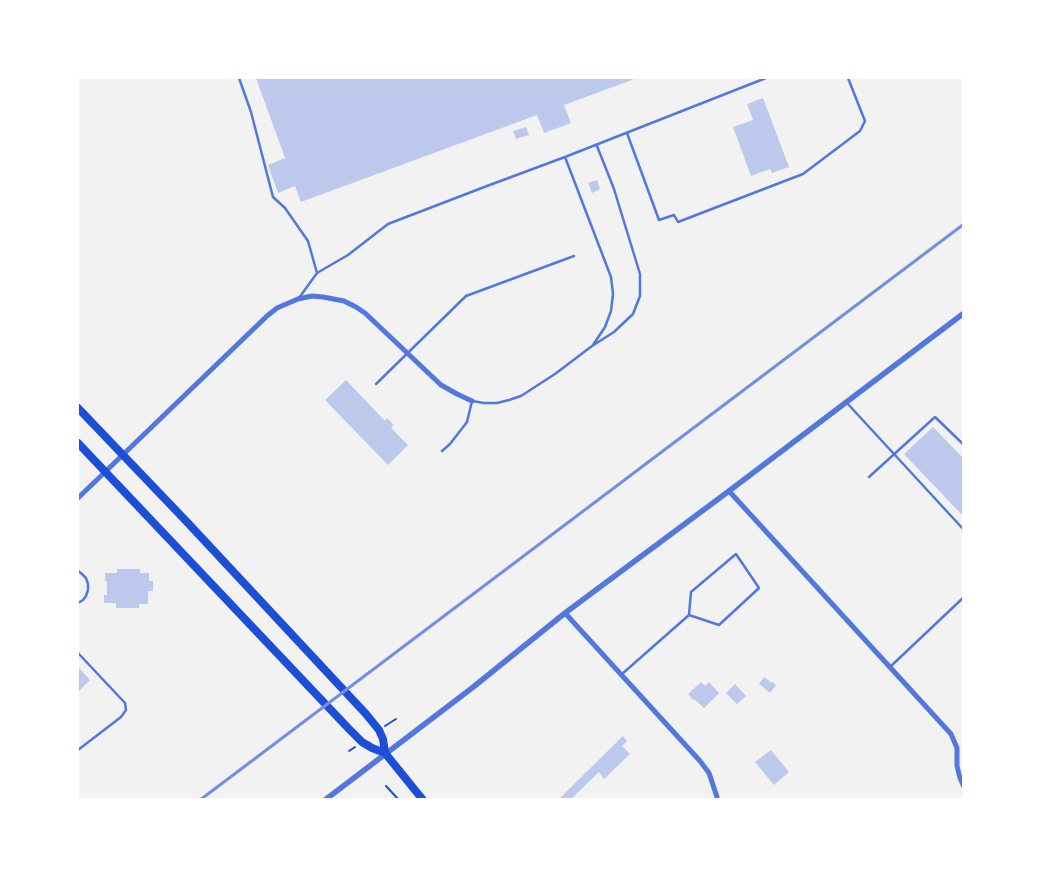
<!DOCTYPE html>
<style>
body{margin:0}
#map{position:relative;width:1041px;height:877px;overflow:hidden;background:#f2f2f2;font-family:"Public Sans",sans-serif}
canvas{display:block}
.frame{position:absolute;inset:0;border:79px solid #fff;pointer-events:none}
</style>
<div id="map">
<canvas width="1041" height="877"></canvas>
<div class="frame"></div>
</div>
<script>
const c = document.querySelector('canvas').getContext('2d');
c.lineJoin = 'round';
function fill(path, color) {
  c.fillStyle = color;
  c.fill(path, 'evenodd');
}
function toPath(rows) {
  const path = new Path2D();
  for (const r of rows) {
    path.moveTo(r[0], r[1]);
    for (let i = 2; i < r.length; i += 2) path.lineTo(r[i], r[i + 1]);
  }
  return path;
}
function strokePath(path, color, width, dash) {
  c.strokeStyle = color;
  c.lineWidth = width;
  c.lineCap = dash ? 'butt' : 'round';
  c.setLineDash(dash || []);
  c.stroke(path);
}
const building = toPath([
 [256,78,637,78,564,105,571,123,544,133,537,115,301,202,295,186,278,193,268,165,285,158],
 [763,98,789,167,772,173,770,169,751,176,733,127,753,120,747,104],
 [526,127,529,135,516,139,513,131],
 [597,180,600,189,592,193,588,183],
 [346,380,385,421,387,418,394,425,391,428,408,445,388,465,325,400],
 [933,427,964,459,964,517,904,454],
 [117,569,140,569,140,573,149,573,149,581,153,581,153,591,148,591,148,604,139,604,139,608,116,608,116,603,104,603,104,595,107,595,107,581,105,581,105,573,117,573],
 [78,667,90,680,78,692],
 [764,677,772,683,773,682,776,685,770,693,759,684],
 [701,682,705,686,709,682,719,693,704,708,694,699,693,700,688,694],
 [735,684,746,696,737,704,726,693],
 [623,736,627,741,622,746,630,754,604,779,599,772,570,800,558,800],
 [771,750,789,772,774,785,755,762]
]);
const path = toPath([
 [385,726,396,719],
 [349,751,355,747],
 [386,786,399,800]
]);
const service = toPath([
 [239,78,251,112,273,197,285,208,308,241,317,273],
 [627,133,659,220,674,215,678,222,803,174,860,131,865,121,848,78],
 [565,157,611,277,613,294,611,311,605,327,593,345],
 [299,298,317,273,348,255,388,224,487,186,565,157,766,78],
 [376,384,466,296,574,256],
 [847,403,964,530],
 [442,451,450,444,467,422,472,401,484,403,497,403,509,400,521,396,555,374,592,346,614,332,633,314,640,296,640,274,614,189,597,146],
 [869,477,935,417,964,445],
 [78,571,82,574,86,578,88,584,88,590,86,596,83,600,78,603],
 [78,653,125,703,126,710,121,717,78,750],
 [890,667,964,597],
 [622,674,689,615,691,592,736,554,759,588,719,625,689,615]
]);
const minor = toPath([
 [729,491,951,734,957,748,957,766,960,778,964,787],
 [78,498,267,316,277,308,298,299,312,296,323,297,344,301,356,307,365,313,441,385,457,394,472,401],
 [565,613,700,761,709,773,717,797]
]);
const tertiary = toPath([
 [325,800,472,688,565,613,729,491,964,313]
]);
const primary = toPath([
 [78,408,187,522,366,714,379,730,383,739,385,753],
 [78,443,349,729,362,742,372,748,385,753,423,800]
]);
const rail = toPath([
 [200,800,964,224]
]);
fill(building, '#bdc9ec');
strokePath(path, '#1d4ed8', 2);
strokePath(service, '#5277de', 2.5);
strokePath(minor, '#5277de', 5);
strokePath(tertiary, '#5277de', 5.5);
strokePath(primary, '#1d4ed8', 8);
strokePath(rail, '#7290e2', 3);
</script>
